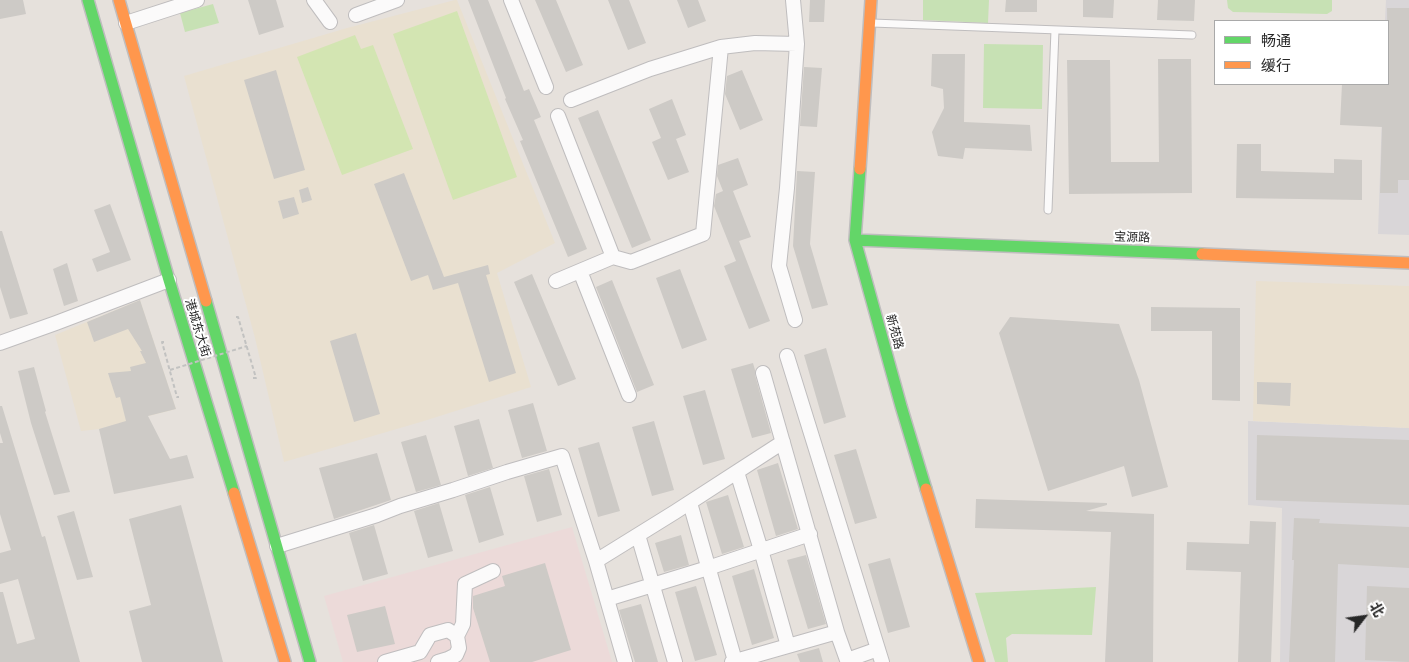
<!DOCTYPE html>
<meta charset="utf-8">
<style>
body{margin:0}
#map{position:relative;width:1409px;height:662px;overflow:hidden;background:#e6e1dc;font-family:"DM Sans","Noto Sans SC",sans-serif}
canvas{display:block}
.legend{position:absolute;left:1214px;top:20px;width:175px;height:65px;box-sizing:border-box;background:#fff;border:1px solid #a9a9a9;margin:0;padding:6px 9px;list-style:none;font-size:15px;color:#272727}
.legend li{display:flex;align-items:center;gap:10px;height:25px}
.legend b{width:25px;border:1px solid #a9a9a9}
.north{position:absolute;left:1339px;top:592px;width:50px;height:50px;-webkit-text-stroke:4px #fff;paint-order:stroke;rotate:60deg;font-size:14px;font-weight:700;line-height:20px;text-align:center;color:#272727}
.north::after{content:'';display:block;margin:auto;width:18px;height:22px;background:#272727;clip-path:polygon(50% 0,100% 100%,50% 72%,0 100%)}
</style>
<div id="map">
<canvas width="1409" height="662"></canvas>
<ul class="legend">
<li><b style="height:6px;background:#63d668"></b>畅通</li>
<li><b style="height:6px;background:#ff974d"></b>缓行</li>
</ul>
<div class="north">北</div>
</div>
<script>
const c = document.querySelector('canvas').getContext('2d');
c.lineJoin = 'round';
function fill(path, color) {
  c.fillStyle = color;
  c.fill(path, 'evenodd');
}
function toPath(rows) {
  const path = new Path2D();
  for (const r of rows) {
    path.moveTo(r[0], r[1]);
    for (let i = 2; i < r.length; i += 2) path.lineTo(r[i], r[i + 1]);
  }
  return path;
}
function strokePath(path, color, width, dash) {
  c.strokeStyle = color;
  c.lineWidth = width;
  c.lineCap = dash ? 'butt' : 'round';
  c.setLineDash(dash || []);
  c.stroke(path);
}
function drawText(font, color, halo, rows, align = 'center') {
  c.font = font + ' "DM Sans","Noto Sans SC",sans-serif';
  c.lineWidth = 4;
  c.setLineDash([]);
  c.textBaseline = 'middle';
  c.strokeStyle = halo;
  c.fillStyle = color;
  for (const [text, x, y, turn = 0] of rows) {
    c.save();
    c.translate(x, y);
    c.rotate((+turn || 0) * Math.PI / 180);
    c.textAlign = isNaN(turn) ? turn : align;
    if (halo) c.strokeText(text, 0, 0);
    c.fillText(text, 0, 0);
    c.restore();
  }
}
const industrial = toPath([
 [1386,0,1409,0,1409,235,1378,234,1383,84,1388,84,1388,21,1385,21],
 [1248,421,1409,428,1409,662,1280,662,1282,508,1248,505]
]);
const education = toPath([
 [455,0,457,0,555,243,497,273,531,387,424,421,284,462,255,338,184,76,347,28],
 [1256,281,1409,286,1409,428,1253,421],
 [140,300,176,409,99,429,81,431,55,335]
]);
const medical = toPath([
 [572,527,612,662,343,662,324,596]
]);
const green = toPath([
 [923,0,989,0,988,23,923,20],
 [1227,0,1332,0,1332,11,1327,14,1233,12,1228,8],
 [213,4,219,23,185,32,180,13],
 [984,44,1043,45,1042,109,983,108],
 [1096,587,1092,635,1012,634,1006,638,1008,662,995,662,975,593]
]);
const pitch = toPath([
 [457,11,517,177,453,200,393,34],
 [355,35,361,49,373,45,413,149,342,175,297,57]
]);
const building = toPath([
 [0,0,23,0,26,14,0,19],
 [248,0,276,0,284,27,259,35],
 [468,0,488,0,524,91,529,89,541,117,534,120,587,249,568,257,520,141,523,140,505,99,506,98],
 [535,0,556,0,583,65,566,72],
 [608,0,629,0,646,43,628,50],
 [677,0,698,0,706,21,688,28],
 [810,0,825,0,824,22,809,22],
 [1006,0,1037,0,1037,12,1005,12],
 [1083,0,1114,0,1113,18,1083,17],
 [1158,0,1195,0,1194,21,1157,20],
 [1387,8,1409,8,1409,180,1398,180,1398,193,1380,193,1382,127,1340,125,1342,84,1388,84],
 [932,54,965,54,964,122,1030,125,1032,151,965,148,963,159,938,156,932,132,944,108,943,89,931,86],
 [1158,59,1191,59,1192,193,1069,194,1067,60,1110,60,1111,162,1159,162],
 [804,67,822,68,817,127,800,126],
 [276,70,305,170,274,179,244,80],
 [742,70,763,120,740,130,725,94,727,76],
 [672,99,686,135,676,139,689,172,668,180,652,142,661,138,649,109],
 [598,110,651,240,632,248,578,118],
 [1237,144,1261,144,1261,171,1334,173,1334,159,1362,160,1362,200,1236,198],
 [738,158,748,185,733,191,751,237,739,241,770,321,749,329,724,266,736,261,714,206,716,194,723,191,717,176,718,165],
 [797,171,815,172,810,244,828,305,812,309,793,246],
 [404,173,444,277,488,265,490,274,486,275,516,373,489,382,458,283,433,290,428,275,411,281,374,184],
 [308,187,312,200,302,203,299,190],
 [294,197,299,214,283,219,278,201],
 [110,204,131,260,97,272,92,259,110,252,94,210],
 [0,231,2,231,28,314,10,319,0,287],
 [67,263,78,301,64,306,53,269],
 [680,269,707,340,682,349,656,278],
 [532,274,576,379,558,386,514,282],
 [612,280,654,385,637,392,596,287],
 [140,300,176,409,148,416,170,459,187,455,194,478,114,494,99,429,126,421,120,397,116,398,108,373,131,371,130,367,146,363,140,351,142,351,128,329,94,342,87,322],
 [1151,307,1240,308,1240,401,1212,400,1212,331,1151,331],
 [1010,317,1119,324,1139,380,1168,487,1132,497,1124,466,1048,491,999,333],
 [356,333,380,414,354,422,330,341],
 [826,348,846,417,824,424,804,355],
 [753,363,755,370,755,375,771,433,752,438,731,369],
 [34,367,46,411,45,412,70,492,54,495,31,423,18,371],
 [1257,382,1291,383,1290,406,1257,404],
 [705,390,725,459,703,465,683,396],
 [533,403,547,451,522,458,508,410],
 [0,406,2,406,42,537,45,536,80,662,0,662,0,592,3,592,17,644,35,639,18,579,0,584,0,553,11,550,0,514,0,443,3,443,0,433],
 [479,419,493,468,468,476,454,426],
 [654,421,674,490,652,496,632,427],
 [426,435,441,485,416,492,401,442],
 [1257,435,1409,440,1409,505,1256,500],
 [599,442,620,511,598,517,578,448],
 [856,449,877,518,855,524,834,455],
 [377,453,391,500,334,519,319,468],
 [778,463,798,529,776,536,757,470],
 [549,469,562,515,537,522,524,476],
 [490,487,504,535,479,543,465,495],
 [728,495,744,547,722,554,706,502],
 [976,499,1107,503,1107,505,1086,511,1154,514,1153,662,1105,662,1111,532,975,528],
 [439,503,453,551,428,558,414,511],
 [181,505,223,662,142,662,129,611,151,605,129,519],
 [74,511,93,577,77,580,57,516],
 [1294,518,1320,519,1319,523,1409,527,1409,568,1338,564,1335,662,1289,662,1294,560,1292,560],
 [1250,521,1276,522,1271,662,1238,662,1241,572,1186,570,1187,542,1249,544],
 [374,525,388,574,363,581,349,533],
 [681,535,689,565,664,572,655,543],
 [806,555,826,624,808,629,787,560],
 [890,558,910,627,888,633,868,564],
 [545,563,571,650,532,662,490,662,473,608,473,596,505,586,502,576],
 [754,569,774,638,752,645,732,576],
 [696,586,717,655,695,661,675,592],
 [1367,586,1409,588,1409,662,1365,660],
 [641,604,658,662,635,662,619,610],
 [385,606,395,644,357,652,347,615],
 [819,648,823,662,800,662,797,654]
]);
const path = toPath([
 [236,317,238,317,256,378,253,378],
 [164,342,162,342,177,397,179,397]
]);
const lane = toPath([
 [872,23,1192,35],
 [1048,210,1055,30]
]);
const street = toPath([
 [314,0,330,22],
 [511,0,546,87],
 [793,0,797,44,787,188,779,266,795,320],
 [356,15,397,0],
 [126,23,197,0],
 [571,100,650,69,721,47,755,43,797,44],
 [558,116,613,257],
 [580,271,629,395],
 [556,281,613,257,631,262,703,234,721,47],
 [0,343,56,323,169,280],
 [787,356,882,662],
 [763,373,837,632,847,660,878,649],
 [737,472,761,550,788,646],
 [690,503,735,661],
 [638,535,675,662],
 [277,546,377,515,400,506,453,490,507,472,562,456,596,561,625,662],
 [596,561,675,512,783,442],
 [607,599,708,568,810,534],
 [457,636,463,624,465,584,493,571],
 [385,662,420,652,430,635,448,630,457,636,459,648,456,655,448,659,438,662],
 [732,662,837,632]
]);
const fast = toPath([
 [88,0,169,280,234,493],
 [860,169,855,240,901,406,926,489],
 [855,240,1202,254],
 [206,301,310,662]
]);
const slow = toPath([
 [119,0,206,301],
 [860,169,871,0],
 [1202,254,1409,263],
 [926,489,979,662],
 [234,493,285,662]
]);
const pathBridge = toPath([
 [170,370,247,346]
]);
const streetNames = [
 ["宝源路",1132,238,2],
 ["港城东大街",197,328,73],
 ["新苑路",894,332,75]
];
fill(industrial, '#d9d6d8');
fill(education, '#e9e0d0');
fill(medical, '#ecdad9');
fill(green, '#c7e1b4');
fill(pitch, '#d3e5b2');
fill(building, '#cdcac6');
strokePath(lane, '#bfbdbe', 9);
strokePath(street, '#bfbdbe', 16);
strokePath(fast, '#bfbdbe', 14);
strokePath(slow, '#bfbdbe', 14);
strokePath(path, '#c2c2c1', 2, [4, 2.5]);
strokePath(lane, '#fbfafa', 7);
strokePath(street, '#fbfafa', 14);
strokePath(fast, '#63d668', 11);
strokePath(slow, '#ff974d', 11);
strokePath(pathBridge, '#c2c2c1', 2, [4, 2.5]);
drawText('12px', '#272727', '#fff', streetNames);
</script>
